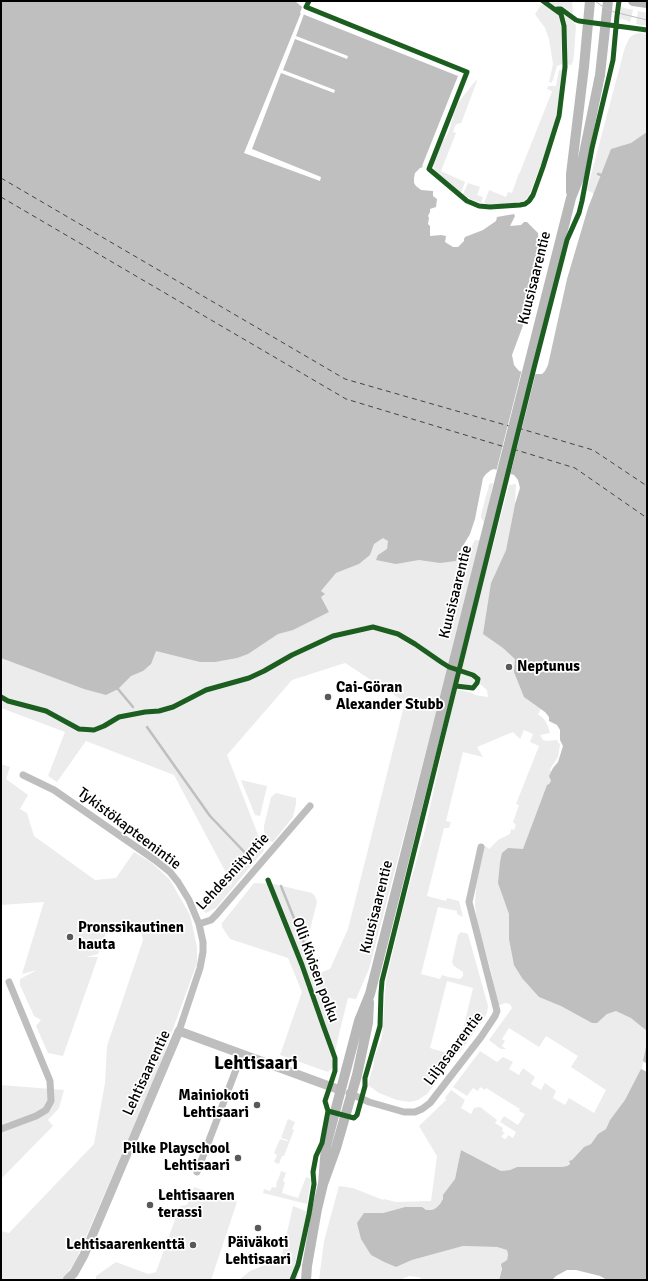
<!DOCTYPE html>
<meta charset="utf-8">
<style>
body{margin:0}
#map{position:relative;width:648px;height:1281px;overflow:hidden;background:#fff;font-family:Signika,sans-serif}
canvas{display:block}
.frame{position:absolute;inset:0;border:2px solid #000;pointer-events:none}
</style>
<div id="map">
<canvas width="648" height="1281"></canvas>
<div class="frame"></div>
</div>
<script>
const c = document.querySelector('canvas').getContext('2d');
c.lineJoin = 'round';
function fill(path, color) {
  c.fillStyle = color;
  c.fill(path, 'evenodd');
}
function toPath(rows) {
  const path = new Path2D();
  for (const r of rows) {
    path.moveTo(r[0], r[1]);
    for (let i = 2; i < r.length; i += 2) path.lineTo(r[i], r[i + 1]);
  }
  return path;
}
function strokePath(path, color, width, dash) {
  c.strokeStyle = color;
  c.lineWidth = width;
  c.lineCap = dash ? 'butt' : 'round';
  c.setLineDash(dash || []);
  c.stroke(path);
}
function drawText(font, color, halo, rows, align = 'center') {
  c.font = font + ' Signika,sans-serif';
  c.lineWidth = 3.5;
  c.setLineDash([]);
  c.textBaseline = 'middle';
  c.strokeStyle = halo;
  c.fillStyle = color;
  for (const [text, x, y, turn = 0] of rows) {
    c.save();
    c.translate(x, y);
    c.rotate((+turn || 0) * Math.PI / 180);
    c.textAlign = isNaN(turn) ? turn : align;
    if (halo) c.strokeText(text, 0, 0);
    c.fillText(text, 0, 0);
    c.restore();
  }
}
const green = toPath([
 [547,1,572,1,573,13,572,13,563,7,554,6],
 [541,5,544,5,556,13,559,16,561,27,562,64,557,66,553,80,551,83,549,82,553,64,549,39,545,28,535,14],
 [621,7,633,10,630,23,626,20,620,19],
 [638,11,647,13,647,26,636,24],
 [564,13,576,25,574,55,573,62,571,65,569,65,567,63,565,26,565,20,562,14],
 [640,33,647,34,647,241,588,208,594,194,587,190,625,47,630,37,635,34],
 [559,70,562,70,562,73,554,130,529,196,524,201,514,203,491,205,484,203,489,190,506,197,508,192,512,193,519,173,521,173,520,172,551,94,552,91,547,89,548,86,556,86],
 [476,80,477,81,462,121,461,123,457,124,455,126,453,132,456,133,441,171,465,182,461,193,435,171,433,163,442,142,447,136,450,128,453,118,453,116,458,103],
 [468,183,480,187,477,195,483,197,481,203,472,200,463,194],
 [493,483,490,499,484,522,481,518,481,515,487,492,488,491,489,484],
 [516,484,515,504,506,550,491,583,501,616,545,712,541,709,538,714,544,719,548,726,550,733,540,735,543,740,547,741,557,740,560,745,558,757,550,769,552,772,549,776,551,781,540,803,647,1012,647,1064,643,1061,642,1069,647,1072,637,1086,610,1120,606,1129,598,1134,591,1144,584,1147,580,1151,567,1166,562,1167,517,1167,510,1170,501,1171,461,1150,455,1179,440,1204,436,1208,432,1210,426,1210,405,1207,383,1213,365,1213,371,1255,384,1262,396,1267,412,1260,463,1246,497,1247,507,1250,508,1256,507,1260,503,1263,499,1280,423,1280,419,1277,409,1276,399,1280,319,1280,324,1241,339,1186,353,1188,383,1200,384,1199,396,1202,431,1201,437,1156,419,1126,446,1100,445,1098,451,1090,465,1100,461,1108,471,1114,474,1108,480,1107,497,1120,495,1123,503,1128,502,1131,505,1133,502,1135,502,1138,506,1139,508,1135,513,1138,516,1132,500,1122,504,1116,518,1125,525,1114,519,1111,520,1109,486,1088,485,1090,480,1087,478,1091,473,1088,467,1096,453,1087,480,1051,497,1062,503,1057,513,1062,509,1069,519,1075,523,1068,535,1077,531,1084,541,1090,545,1083,556,1091,553,1098,565,1105,569,1098,594,1113,606,1090,571,1067,578,1056,546,1036,539,1047,509,1028,502,1039,505,1041,502,1046,506,1049,501,1049,498,1047,489,1040,512,1008,510,1004,505,1003,500,1005,497,1004,491,971,477,922,475,905,476,888,484,845,489,849,498,840,510,834,511,829,514,830,516,825,513,822,519,805,516,804,539,746,530,742,533,734,524,730,520,739,513,732,477,747,483,757,463,752,446,821,451,822,449,828,444,828,427,896,446,901,447,898,459,901,463,917,457,914,457,911,438,907,421,974,440,979,442,975,448,977,460,979,463,976,463,972,454,966,452,962,458,935,461,932,468,934,488,1006,487,1013,481,1023,459,1053,458,1051,473,988,447,981,430,1048,450,1054,450,1064,427,1094,418,1100,410,1102,397,1100,379,1093,368,1085,374,1063,374,1058,382,1037,386,981,404,905,425,830,456,689,472,693,475,695,488,697,487,690,480,684,473,686,457,683,509,485],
 [468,531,470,534,461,549,457,561,465,560,475,540,480,540,446,675,369,969,356,999,348,998,339,1034,334,1057,333,1067,328,1072,280,1055,302,992,288,958,230,939,222,927,222,923,254,883,274,884,312,893,315,896,317,902,304,953,315,975,330,969,348,929,405,702,345,663,292,680,227,755,264,850,216,908,206,913,203,911,198,903,232,884,174,775,86,741,57,782,48,776,65,732,1,708,1,603,156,634,329,612,321,597,321,591,336,573,359,564,370,555,373,543,383,538],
 [1,764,10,767,6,779,28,795,20,809,27,813,34,836,95,880,116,878,134,852,152,863,170,880,190,915,197,947,197,963,158,1070,76,1260,67,1274,60,1280,1,1280,1,1231,9,1233,94,1144,105,1083,107,1046,143,940,139,924,110,922,98,954,86,957,98,957,63,1056,48,1053,36,1026,41,1020,34,1016,20,985,20,979,37,970,22,974,44,902,1,905],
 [241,780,267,786,260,816,255,815],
 [276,793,296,798,296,804,293,817,273,842,268,840,266,838,264,831,264,826,271,797],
 [1,1085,64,1090,59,1108,48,1120,53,1126,1,1179],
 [288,1119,295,1122,292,1129,294,1130,284,1156,282,1156,279,1164,274,1162,277,1155,274,1153,280,1139,287,1141,288,1140,281,1138],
 [281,1171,286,1173,283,1181,285,1182,282,1193,298,1198,306,1177,311,1179,307,1204,263,1193,264,1189,270,1191,272,1187,276,1188,277,1180,278,1180],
 [194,1187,237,1202,211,1280,96,1280,96,1276,116,1262,148,1274,156,1272,180,1206,187,1205],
 [293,1206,308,1212,296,1258,298,1280,239,1280,250,1271,275,1261,281,1259]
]);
const water = toPath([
 [1,1,295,1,302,7,300,13,458,76,422,166,423,167,420,168,415,173,414,178,414,183,416,186,421,190,433,191,433,196,437,199,436,207,430,209,430,212,428,216,429,218,428,224,430,226,430,236,441,235,446,236,445,242,453,247,458,247,464,241,464,239,465,237,483,230,496,221,497,217,514,214,515,216,510,226,521,225,524,222,527,222,538,233,539,248,536,252,539,266,538,273,525,320,512,355,514,365,519,371,536,374,542,374,545,371,548,365,567,279,588,208,611,149,631,143,647,132,647,1064,643,1061,646,1047,647,1031,631,1018,616,1011,607,1014,597,1023,592,1023,561,1006,539,997,522,978,514,965,509,939,509,914,498,883,500,862,502,853,508,848,523,849,547,785,549,784,551,781,549,776,553,768,558,762,563,746,560,740,560,730,557,725,549,721,549,717,545,712,524,697,514,672,515,659,503,648,483,634,491,583,506,550,515,504,520,488,518,480,514,475,494,469,491,470,486,474,483,478,475,519,470,534,461,549,456,561,440,563,419,560,396,564,376,560,378,555,387,549,388,541,383,538,374,544,370,555,359,564,336,573,321,591,325,594,321,597,329,612,293,630,278,634,248,654,237,658,215,662,200,662,156,651,151,664,143,671,131,676,118,689,106,695,84,689,1,658],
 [641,1069,647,1072,647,1280,607,1280,600,1276,576,1270,567,1270,556,1276,552,1280,499,1280,502,1269,501,1264,507,1260,508,1255,507,1250,497,1247,463,1246,412,1260,396,1267,384,1262,371,1255,361,1239,357,1223,364,1213,383,1213,405,1207,422,1207,426,1210,432,1210,436,1208,440,1204,443,1199,443,1195,455,1179,461,1150,501,1171,510,1170,517,1167,562,1167,567,1166,570,1164,569,1161,572,1160,584,1147,591,1144,598,1134,606,1129,610,1120,625,1100]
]);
const pier = toPath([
 [301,13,304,14,296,36,348,56,347,59,295,39,283,70,335,90,334,93,281,73,252,149,321,177,320,181,244,153],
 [522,369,536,372,510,476,496,472]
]);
const stream = toPath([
 [598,174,601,175],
 [118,689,133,707],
 [147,727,210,816,252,860],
 [281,886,304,943]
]);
const ferry = toPath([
 [1,178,345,379,509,426],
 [1,197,346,399,505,447],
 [518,428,593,450,647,486],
 [513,449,575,468,647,518]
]);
const minor = toPath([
 [23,775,54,790,155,860,170,872,178,882,189,900,199,924,203,942,203,952,200,968,179,1031],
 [199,924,211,920,216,915,310,806],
 [349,1093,369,1102,404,1112,415,1112,422,1109,430,1103,481,1037,495,1016,497,1011,469,902,481,847],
 [1,1129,36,1116,46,1110,51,1101,50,1081,9,982],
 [197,1172,242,1054]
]);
const tertiary = toPath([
 [67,1280,74,1273,84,1255,179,1031,340,1090]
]);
const secondary = toPath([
 [633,1,647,3],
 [571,192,571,174,584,67,590,1],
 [323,1184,326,1146,359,1021,370,994,571,198,579,178,600,75,608,1],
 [306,1280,307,1266,317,1209,323,1184,336,1148,357,1075,368,1023,369,1002]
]);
const tram = toPath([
 [595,1,602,6,614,12,647,20]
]);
const cycleway = toPath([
 [309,1,306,7,467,72,429,169,467,201,479,206,490,207,520,205,525,204,529,201,533,195,543,167,559,116,565,67,564,26,561,14,543,1],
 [557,9,561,9,576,20,579,21,647,30],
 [1,697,8,701,46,711,79,729,94,730,104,726,119,717,145,712,159,711,173,707,206,690,249,678,264,671,292,655,333,636,373,627,398,634,415,644,441,662,449,667,473,675,478,679,477,683,473,688,456,686],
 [268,880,302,965,323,1025,335,1058,335,1071,325,1101,328,1111,322,1143,316,1156,313,1172,314,1184,309,1214,298,1265,292,1280],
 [328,1111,354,1118,357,1115,365,1086,365,1078,380,1026,381,994,382,981,534,368,567,240,579,213,582,201,592,148,613,60,617,16,619,1]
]);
const markers = [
 [509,667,4,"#595959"],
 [328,697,4,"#595959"],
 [70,937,4,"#595959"],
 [257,1105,4,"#595959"],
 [238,1158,4,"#595959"],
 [150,1205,4,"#595959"],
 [258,1228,4,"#595959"],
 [193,1245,4,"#595959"]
];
const streetNames = [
 ["Kuusisaarentie",535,278,-76],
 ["Kuusisaarentie",456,592,-76],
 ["Tykistökapteenintie",129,829,37],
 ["Lehdesniityntie",233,872,-47],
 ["Kuusisaarentie",377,907,-76],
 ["Olli Kivisen polku",315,970,70],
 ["Liljasaarentie",454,1049,-53],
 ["Lehtisaarentie",147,1073,-65]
];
const poiNames = [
 ["Neptunus",517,667],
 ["Cai-Göran",336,688],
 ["Alexander Stubb",336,705],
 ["Pronssikautinen",78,928],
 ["hauta",78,945],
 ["Mainiokoti",249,1096,"right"],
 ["Lehtisaari",249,1113,"right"],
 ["Pilke Playschool",230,1149,"right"],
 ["Lehtisaari",230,1166,"right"],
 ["Lehtisaaren",158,1196],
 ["terassi",158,1213],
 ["Päiväkoti",258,1243,"center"],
 ["Lehtisaari",258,1260,"center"],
 ["Lehtisaarenkenttä",185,1245,"right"]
];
const districtNames = [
 ["Lehtisaari",256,1064]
];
fill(green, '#ececec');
fill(water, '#bfbfbf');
fill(pier, '#fff');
strokePath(stream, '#bfbfbf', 2.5);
strokePath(ferry, '#444', 1, [5, 4]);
strokePath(minor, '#bebebe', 7);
strokePath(tertiary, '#bebebe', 9);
strokePath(secondary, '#b8b8b8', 10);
strokePath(tram, '#bebebe', 1);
strokePath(cycleway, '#1b5e20', 5);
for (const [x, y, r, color] of markers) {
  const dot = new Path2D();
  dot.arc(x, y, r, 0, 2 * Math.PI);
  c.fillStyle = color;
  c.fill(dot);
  strokePath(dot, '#fff', 1.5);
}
drawText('15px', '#000', '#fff', streetNames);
drawText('bold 15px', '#000', '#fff', poiNames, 'left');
drawText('bold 19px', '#000', '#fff', districtNames);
</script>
